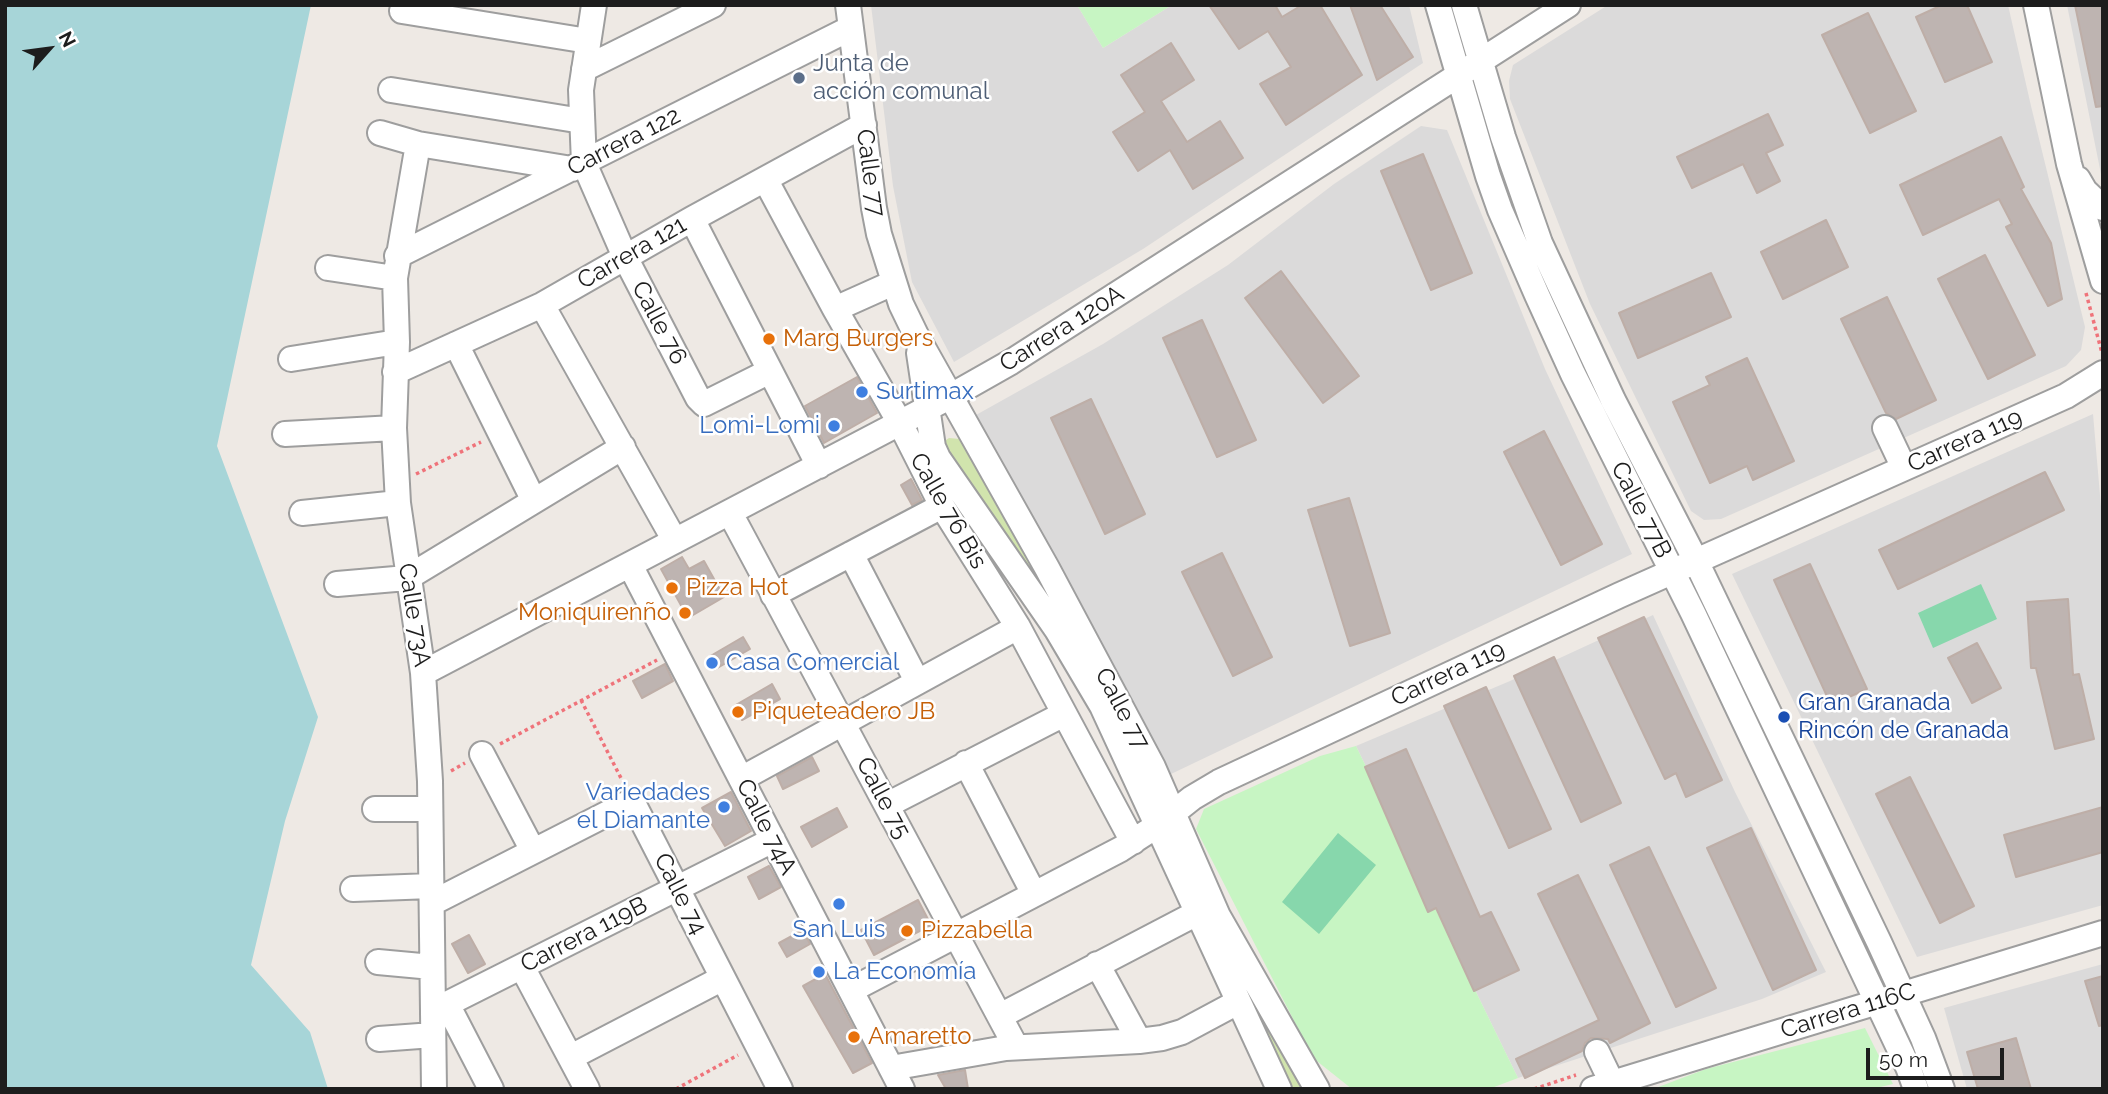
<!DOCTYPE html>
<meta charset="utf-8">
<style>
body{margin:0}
#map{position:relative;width:2108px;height:1094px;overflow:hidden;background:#eee9e4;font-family:Raleway,sans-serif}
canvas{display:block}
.frame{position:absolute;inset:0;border:7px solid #1d1d1d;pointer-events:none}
.north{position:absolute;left:14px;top:14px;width:70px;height:70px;-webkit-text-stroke:5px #fff;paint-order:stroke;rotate:62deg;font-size:19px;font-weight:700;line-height:28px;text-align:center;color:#1d1d1d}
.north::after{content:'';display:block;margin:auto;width:24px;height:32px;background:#1d1d1d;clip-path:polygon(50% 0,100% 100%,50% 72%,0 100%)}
.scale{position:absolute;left:1866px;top:1048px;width:138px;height:32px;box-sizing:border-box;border:4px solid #1d1d1d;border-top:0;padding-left:9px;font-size:21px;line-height:24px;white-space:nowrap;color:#1d1d1d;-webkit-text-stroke:5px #fff;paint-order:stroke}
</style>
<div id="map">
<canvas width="2108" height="1094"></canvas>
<div class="frame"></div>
<div class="north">N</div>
<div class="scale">50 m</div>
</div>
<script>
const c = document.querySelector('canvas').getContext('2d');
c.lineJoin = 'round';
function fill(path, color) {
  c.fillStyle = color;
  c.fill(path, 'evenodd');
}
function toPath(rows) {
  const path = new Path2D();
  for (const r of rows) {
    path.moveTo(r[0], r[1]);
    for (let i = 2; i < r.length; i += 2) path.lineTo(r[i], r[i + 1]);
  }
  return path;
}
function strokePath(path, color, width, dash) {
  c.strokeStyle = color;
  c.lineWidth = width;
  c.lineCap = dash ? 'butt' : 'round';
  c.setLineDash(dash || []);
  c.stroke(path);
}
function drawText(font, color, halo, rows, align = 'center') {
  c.font = font + ' Raleway,sans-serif';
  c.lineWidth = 5;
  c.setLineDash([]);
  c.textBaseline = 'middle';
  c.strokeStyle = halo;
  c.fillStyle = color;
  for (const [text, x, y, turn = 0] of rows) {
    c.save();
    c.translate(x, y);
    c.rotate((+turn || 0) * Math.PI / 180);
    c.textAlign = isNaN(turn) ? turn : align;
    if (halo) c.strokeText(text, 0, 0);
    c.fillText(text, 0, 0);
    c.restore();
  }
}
const residential = toPath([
 [871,5,1077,5,1103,48,1172,5,1409,5,1423,63,1143,249,954,362,912,282,893,186],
 [1608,5,2008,5,2031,106,2085,327,2081,350,2066,366,1721,519,1704,520,1691,511,1590,304,1510,99,1509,81,1513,65],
 [2067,5,2103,5,2103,184],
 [1421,126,1447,130,1545,369,1632,554,1171,774,1074,600,976,415,1103,344,1228,265,1334,184],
 [2093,414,2103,530,2103,905,1917,957,1732,574],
 [1653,615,1735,792,1826,972,1762,999,1518,1078,1356,746,1510,681],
 [2103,964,2103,1089,1967,1089,1944,1008]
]);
const grass = toPath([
 [949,438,960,439,968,444,1086,660,1001,542,943,442],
 [1214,923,1306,1089,1285,1089]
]);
const park = toPath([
 [1077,5,1172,5,1103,48],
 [1356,746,1518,1078,1489,1089,1352,1089,1313,1058,1196,829,1204,809,1320,756],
 [1865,1028,1893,1084,1872,1089,1653,1089,1706,1069]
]);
const pitch = toPath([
 [1981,584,1997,619,1933,648,1918,613],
 [1338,833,1376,865,1319,934,1282,902]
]);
const water = toPath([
 [5,5,311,5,217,446,318,717,285,821,251,965,310,1032,328,1089,5,1089]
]);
const building = toPath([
 [1209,5,1275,5,1282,17,1302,5,1320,5,1362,75,1286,125,1260,84,1291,67,1268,31,1239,49,1209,5],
 [1350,5,1380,5,1413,57,1377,80,1350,5],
 [1942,5,1967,5,1992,62,1945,82,1916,17,1942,5],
 [2075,5,2103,5,2103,106,2096,107,2075,5],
 [1868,13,1916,111,1870,133,1822,35,1868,13],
 [1171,43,1194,80,1161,101,1187,142,1220,121,1243,158,1193,189,1170,150,1138,171,1113,132,1145,112,1121,75,1171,43],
 [1768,114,1783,145,1766,153,1780,181,1757,193,1743,164,1692,188,1677,157,1768,114],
 [2001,137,2024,187,2021,189,2051,243,2062,299,2048,306,2006,227,2012,224,1999,199,1923,235,1900,185,2001,137],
 [1423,154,1472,273,1431,290,1381,171,1423,154],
 [1826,220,1848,267,1783,299,1761,252,1826,220],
 [1985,255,2035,355,1988,379,1938,279,1985,255],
 [1281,271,1359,376,1323,403,1245,298,1281,271],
 [1711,273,1731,317,1638,358,1619,313,1711,273],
 [1887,297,1936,400,1896,419,1886,413,1841,319,1887,297],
 [1202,320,1256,440,1217,457,1163,338,1202,320],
 [1747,358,1794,461,1753,480,1747,466,1710,483,1673,402,1710,385,1706,377,1747,358],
 [857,377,877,413,824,443,805,406,857,377],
 [1091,399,1145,514,1105,534,1051,418,1091,399],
 [1544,431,1602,544,1561,565,1504,452,1544,431],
 [2045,472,2064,510,1898,589,1879,550,2045,472],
 [911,479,922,500,912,505,901,485,911,479],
 [1349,498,1390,633,1350,646,1308,510,1349,498],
 [1222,553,1272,657,1233,676,1182,572,1222,553],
 [682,557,689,569,704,561,724,597,688,618,661,569,682,557],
 [1810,564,1867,689,1831,705,1774,580,1810,564],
 [2068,599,2073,675,2079,674,2094,739,2055,749,2036,668,2031,668,2027,602,2068,599],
 [1644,617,1722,780,1686,797,1676,773,1665,779,1598,638,1644,617],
 [743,637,750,649,714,670,707,658,743,637],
 [1977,643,2001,688,1972,703,1948,658,1977,643],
 [1554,657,1621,803,1581,822,1514,676,1554,657],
 [665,664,673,681,642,698,633,681,665,664],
 [772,684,780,699,742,720,734,706,772,684],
 [1486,687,1551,829,1509,848,1444,706,1486,687],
 [1406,749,1480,917,1491,912,1519,970,1474,991,1436,908,1428,912,1365,767,1406,749],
 [812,757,819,771,783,789,777,776,812,757],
 [1910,777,1974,906,1940,923,1876,794,1910,777],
 [731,792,751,831,725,846,702,808,731,792],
 [2103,807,2103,852,2016,877,2004,835,2103,807],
 [837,808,847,827,812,847,801,827,837,808],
 [1751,828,1816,970,1773,990,1707,848,1751,828],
 [1649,847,1716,988,1676,1007,1610,865,1649,847],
 [769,866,781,887,759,899,748,877,769,866],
 [1578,875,1650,1023,1610,1043,1608,1039,1591,1038,1585,1043,1582,1051,1525,1078,1516,1059,1599,1020,1538,894,1578,875],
 [918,900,931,925,874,955,861,930,918,900],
 [803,930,810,944,787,957,779,943,803,930],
 [469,935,485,964,468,973,452,944,469,935],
 [825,974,872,1063,853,1073,803,986,825,974],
 [2103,976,2103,1025,2099,1026,2085,981,2103,976],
 [2016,1038,2031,1089,1978,1089,1967,1052,2016,1038],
 [965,1070,968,1089,946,1089,938,1075,965,1070]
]);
const path = toPath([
 [2086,293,2102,353],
 [416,474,481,442],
 [581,700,623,782],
 [500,744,657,660],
 [451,771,465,763],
 [676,1089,738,1055],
 [1534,1089,1576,1075]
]);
const minor = toPath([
 [594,5,581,90,584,163,625,257,698,398,704,404,770,371],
 [848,5,874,208,879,234,901,304,916,335,1047,568,1153,767,1218,916,1317,1089],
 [1438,5,1488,176,1500,210,1537,295,1573,374,1693,613,1908,1067,1916,1089],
 [1464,5,1503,137,1540,243,1613,400,1696,561,1879,942,1923,1038,1942,1089],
 [2036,5,2069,164,2103,281],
 [402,11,588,41],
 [584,69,713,5],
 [391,90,582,121],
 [380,133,418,144,572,169],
 [418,144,395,278,397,342,394,428,398,503,423,673,430,781,434,1089],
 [765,179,835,309,900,423,942,506,1018,627,1133,842],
 [2078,179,2085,191,2103,208],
 [692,219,819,466],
 [397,256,851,28],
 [328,268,395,278],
 [542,305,675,541],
 [835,309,893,283],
 [456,344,533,499],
 [919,353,933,447,938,458,1057,630,1102,706,1279,1089],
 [291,359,397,342],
 [395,372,542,305,692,219,864,125],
 [1885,428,1904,468],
 [285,434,394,428],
 [302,513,398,503],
 [730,513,1016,1047],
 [851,554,917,681],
 [630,565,902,1089],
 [337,584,407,578,623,447],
 [773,595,942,506],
 [423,673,951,396,1011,362,1568,5],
 [482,754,533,851],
 [966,763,1034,894],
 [741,779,1018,627],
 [887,805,1064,714],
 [375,809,430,809],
 [353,889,431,886],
 [432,903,632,801,780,1089],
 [378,962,432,967],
 [1097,964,1139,1041],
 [522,967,587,1089],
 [851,990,1121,849,1158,825,1192,798,1219,782,1620,595,2066,396,2103,373],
 [447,1004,491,1089],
 [433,1011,773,840],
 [1000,1016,1197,913],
 [379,1039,433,1035],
 [1597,1052,1612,1083],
 [571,1057,723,978],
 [891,1068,1006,1048,1139,1041,1162,1038,1182,1032,1238,1002],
 [1593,1089,2103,933]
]);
const markers = [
 [799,78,7,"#5c6f8a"],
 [769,339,7,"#e8710a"],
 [862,392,7,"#3f7fe0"],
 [834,426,7,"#3f7fe0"],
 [672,588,7,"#e8710a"],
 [685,613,7,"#e8710a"],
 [712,663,7,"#3f7fe0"],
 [738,712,7,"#e8710a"],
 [1784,717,7,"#1a4fb4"],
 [724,807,7,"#3f7fe0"],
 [839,904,7,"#3f7fe0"],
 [907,931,7,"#e8710a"],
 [819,972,7,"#3f7fe0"],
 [854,1037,7,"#e8710a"]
];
const serviceNames = [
 ["Junta de",813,64],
 ["acción comunal",813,92]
];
const streetNames = [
 ["Carrera 122",624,142,-27],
 ["Calle 77",870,173,82],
 ["Carrera 121",632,253,-30],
 ["Calle 76",659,323,62],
 ["Carrera 120A",1062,329,-32],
 ["Carrera 119",1965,441,-24],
 ["Calle 77B",1641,510,63],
 ["Calle 76 Bis",948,511,60],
 ["Calle 73A",414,615,81],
 ["Carrera 119",1448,674,-25],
 ["Calle 77",1122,709,62],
 ["Calle 75",883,798,62],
 ["Calle 74A",766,827,63],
 ["Calle 74",680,894,63],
 ["Carrera 119B",584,935,-27],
 ["Carrera 116C",1848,1011,-17]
];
const foodNames = [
 ["Marg Burgers",783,339],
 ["Pizza Hot",686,588],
 ["Moniquirenño",671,613,"right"],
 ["Piqueteadero JB",752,712],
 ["Pizzabella",921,931],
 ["Amaretto",868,1037]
];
const shopNames = [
 ["Surtimax",876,392],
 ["Lomi-Lomi",820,426,"right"],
 ["Casa Comercial",726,663],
 ["Variedades",710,793,"right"],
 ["el Diamante",710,821,"right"],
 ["San Luis",839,930,"center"],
 ["La Economía",833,972]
];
const transitNames = [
 ["Gran Granada",1798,703],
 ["Rincón de Granada",1798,731]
];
fill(residential, '#dbdada');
fill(grass, '#d1e4ad');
fill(park, '#c7f5c3');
fill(pitch, '#87d7ac');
fill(water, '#a7d5d8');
fill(building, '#beb4b1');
strokePath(building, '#beaea7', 2);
strokePath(minor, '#9e9e9e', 28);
strokePath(path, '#ef737a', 3.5, [3.5, 3.5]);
strokePath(minor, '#fff', 24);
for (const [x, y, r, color] of markers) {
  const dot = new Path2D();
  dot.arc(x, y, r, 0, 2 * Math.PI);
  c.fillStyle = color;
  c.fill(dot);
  strokePath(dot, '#fff', 2.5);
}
drawText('24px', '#4e5e75', '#fff', serviceNames, 'left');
drawText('24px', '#1d1d1d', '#fff', streetNames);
drawText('24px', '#c56008', '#fff', foodNames, 'left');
drawText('24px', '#366cbe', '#fff', shopNames, 'left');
drawText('24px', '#164399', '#fff', transitNames, 'left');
</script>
